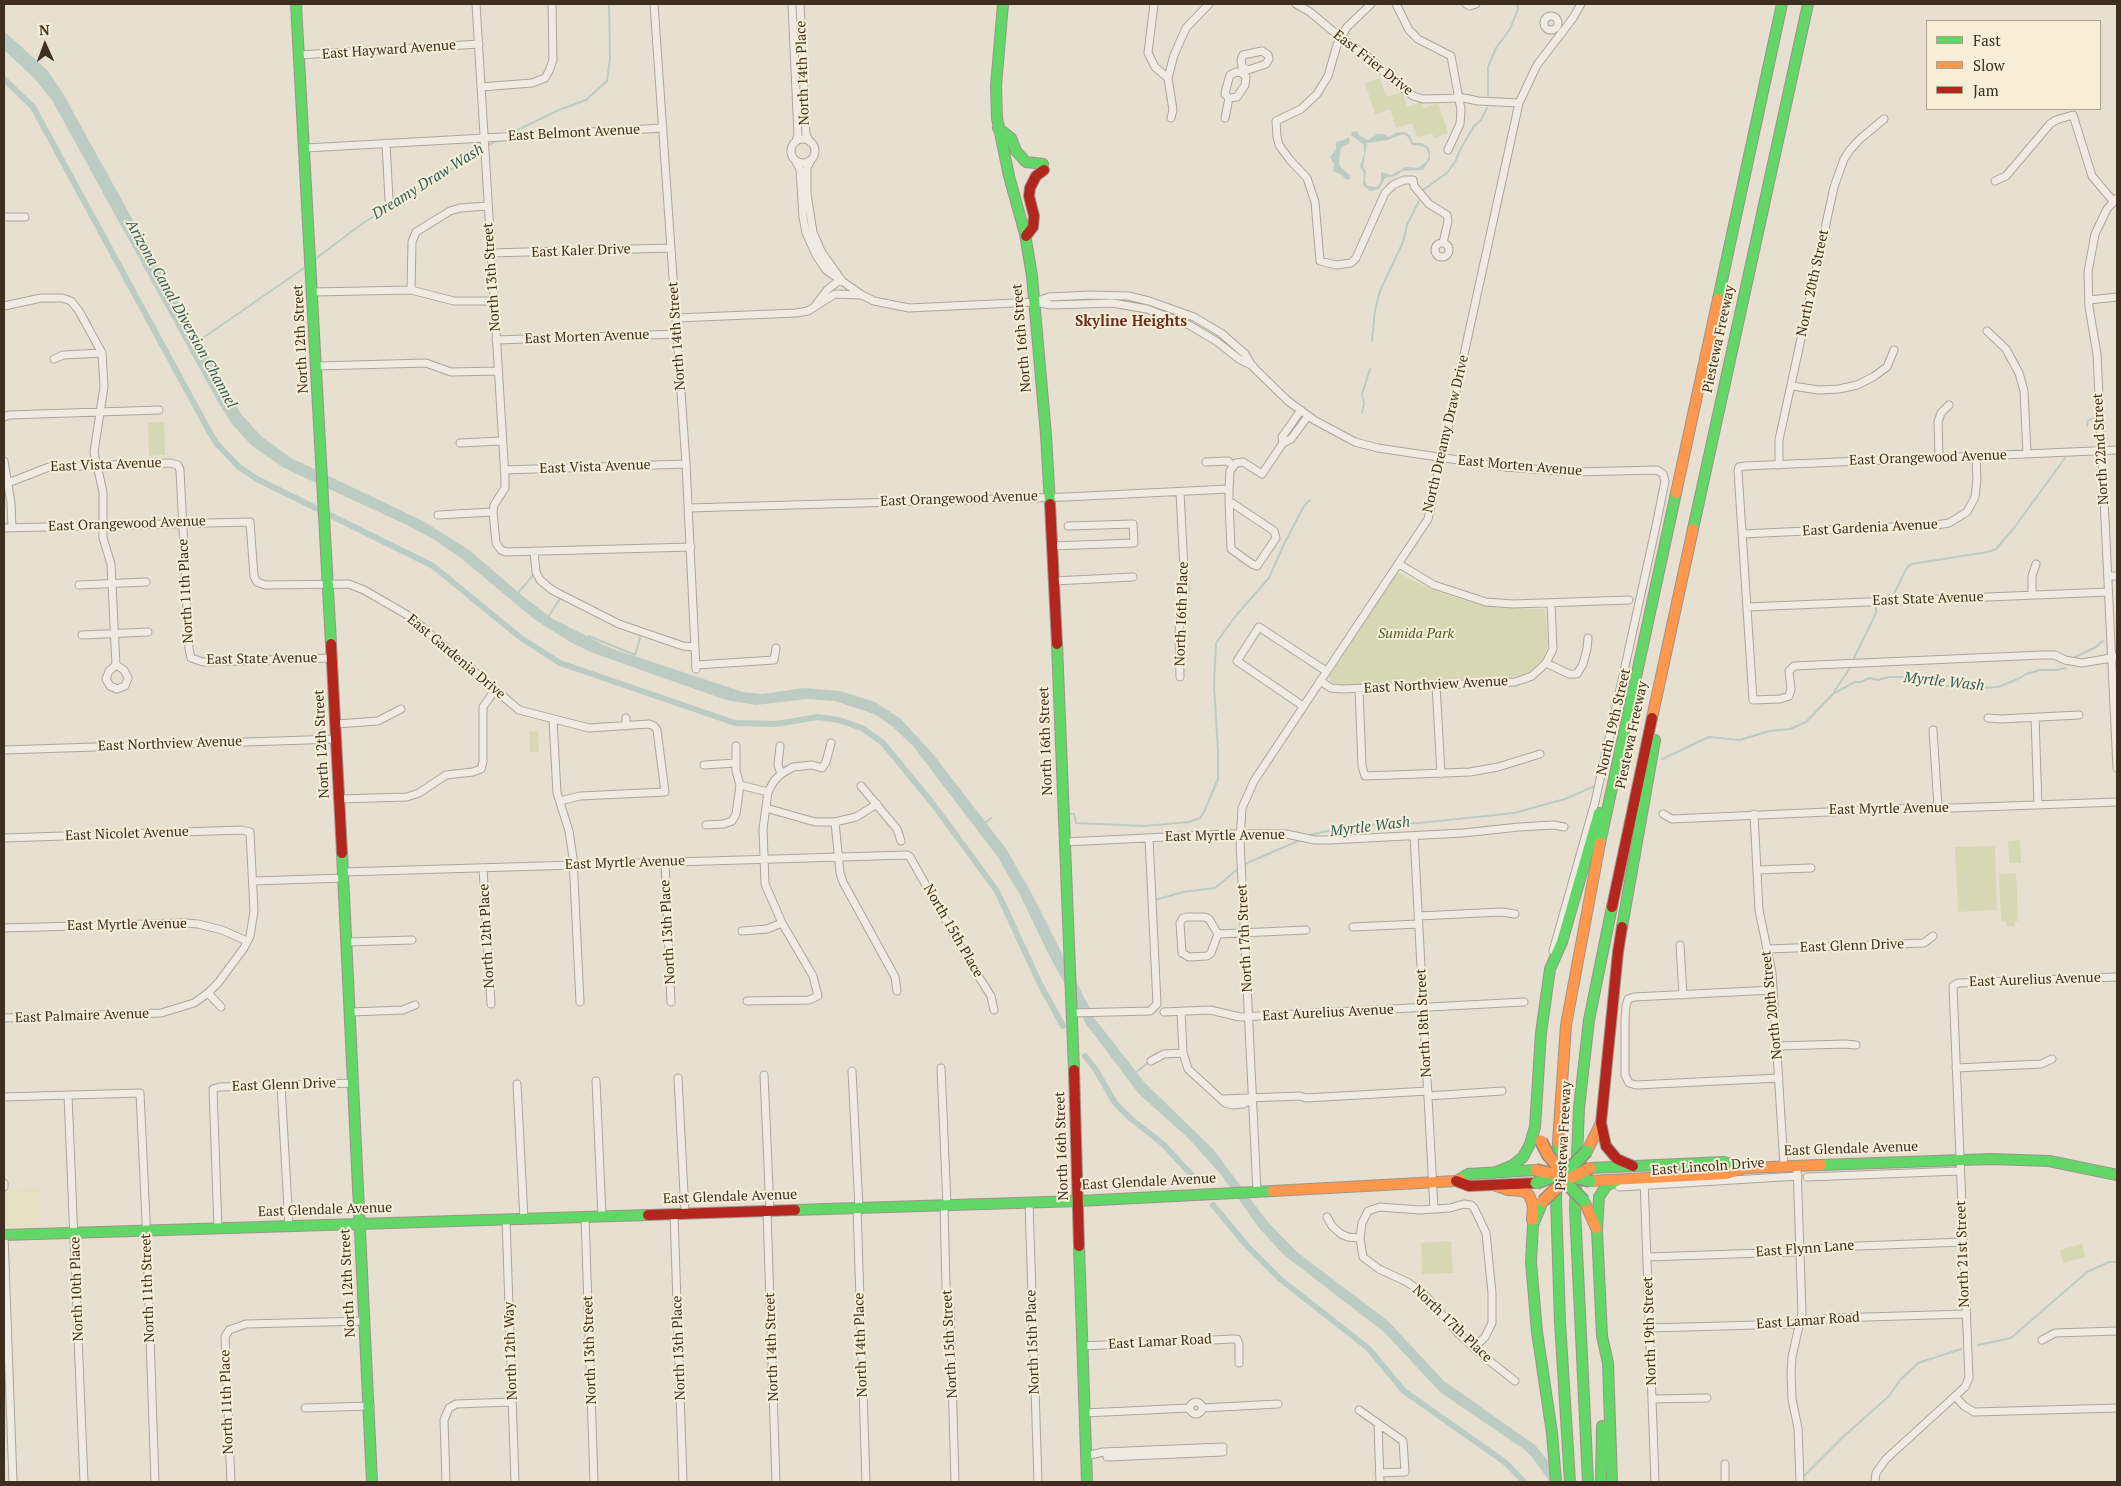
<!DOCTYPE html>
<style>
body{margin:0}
#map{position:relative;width:2121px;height:1486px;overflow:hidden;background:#e7e0d1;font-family:"PT Serif",serif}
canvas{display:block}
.frame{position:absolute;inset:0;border:5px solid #3d2e20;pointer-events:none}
.legend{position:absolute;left:1926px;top:20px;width:175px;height:90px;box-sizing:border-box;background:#f7eed8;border:1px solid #ada18e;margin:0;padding:6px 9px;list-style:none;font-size:15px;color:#3d2e20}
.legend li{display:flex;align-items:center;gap:10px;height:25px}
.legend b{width:25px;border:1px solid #ada18e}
.north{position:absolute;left:20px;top:20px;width:50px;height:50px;-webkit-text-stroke:4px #f7eed8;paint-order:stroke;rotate:358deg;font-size:14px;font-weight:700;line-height:20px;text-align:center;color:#3d2e20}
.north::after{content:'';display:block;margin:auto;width:18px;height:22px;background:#3d2e20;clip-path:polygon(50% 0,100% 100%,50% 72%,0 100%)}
</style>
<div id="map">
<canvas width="2121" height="1486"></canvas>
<div class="frame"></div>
<ul class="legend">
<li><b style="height:6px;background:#63d668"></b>Fast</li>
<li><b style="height:6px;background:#ff974d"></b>Slow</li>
<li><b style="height:6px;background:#b3261e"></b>Jam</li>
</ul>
<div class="north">N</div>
</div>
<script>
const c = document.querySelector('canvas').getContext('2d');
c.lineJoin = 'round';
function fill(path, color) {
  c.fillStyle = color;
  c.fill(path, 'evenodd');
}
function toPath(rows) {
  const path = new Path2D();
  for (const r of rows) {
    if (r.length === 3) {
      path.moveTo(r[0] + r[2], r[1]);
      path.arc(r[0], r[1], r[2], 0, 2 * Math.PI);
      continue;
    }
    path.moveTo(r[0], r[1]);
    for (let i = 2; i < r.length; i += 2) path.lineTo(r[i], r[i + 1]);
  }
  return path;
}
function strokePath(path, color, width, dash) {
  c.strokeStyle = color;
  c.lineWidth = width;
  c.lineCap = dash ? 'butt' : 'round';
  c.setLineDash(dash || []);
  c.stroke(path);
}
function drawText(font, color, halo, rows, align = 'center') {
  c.font = font + ' "PT Serif",serif';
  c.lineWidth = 4;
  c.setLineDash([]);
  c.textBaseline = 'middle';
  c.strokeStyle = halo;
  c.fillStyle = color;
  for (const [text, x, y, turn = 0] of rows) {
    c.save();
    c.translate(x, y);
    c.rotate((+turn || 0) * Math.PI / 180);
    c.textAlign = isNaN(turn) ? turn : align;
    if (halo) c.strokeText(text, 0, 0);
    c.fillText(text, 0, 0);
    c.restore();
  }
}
const farmland = toPath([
 [40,1189,41,1225,4,1227,4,1190]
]);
const green = toPath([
 [1380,78,1386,97,1402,92,1407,107,1422,102,1424,108,1438,103,1448,133,1434,138,1432,133,1419,137,1416,136,1412,123,1396,128,1390,109,1375,114,1365,83],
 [164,422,165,455,149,456,148,423],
 [1399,573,1433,590,1469,602,1499,608,1545,609,1548,645,1543,659,1532,671,1519,676,1344,685,1331,683,1329,677,1395,576],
 [538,731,539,752,530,752,529,732],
 [2020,840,2021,863,2009,863,2008,841],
 [1995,846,1997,910,1958,912,1955,847],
 [2016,873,2018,921,2015,921,2015,926,2006,926,2006,921,2001,922,1999,874],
 [1451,1241,1453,1273,1422,1274,1421,1243],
 [2082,1244,2085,1257,2063,1263,2060,1250]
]);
const water = toPath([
 [4,31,47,70,61,90,233,401,241,414,261,436,291,458,423,521,469,550,524,597,553,619,610,648,743,692,762,694,804,688,840,691,875,702,901,719,933,754,1007,850,1033,896,1095,1019,1145,1083,1213,1149,1267,1221,1297,1252,1388,1321,1444,1381,1535,1445,1549,1462,1559,1482,1550,1482,1532,1457,1525,1450,1441,1393,1384,1332,1284,1255,1259,1228,1222,1176,1206,1158,1189,1139,1139,1094,1086,1024,1048,953,1020,895,997,856,913,746,893,727,874,714,835,701,807,699,756,705,726,700,593,653,570,642,534,619,462,559,435,540,409,526,284,468,252,446,233,425,219,404,52,100,34,78,4,50],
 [1357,131,1359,135,1368,140,1377,134,1383,134,1389,137,1395,133,1403,132,1410,135,1413,143,1422,143,1428,147,1430,151,1430,159,1423,170,1403,171,1395,176,1385,178,1379,189,1370,191,1363,185,1364,173,1360,166,1364,155,1364,145,1351,135,1352,132],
 [1403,134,1408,137,1412,145,1422,146,1426,148,1429,155,1427,161,1418,168,1406,167,1391,175,1381,172,1381,181,1377,187,1368,186,1365,182,1366,172,1363,167,1367,143,1388,140],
 [1348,137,1350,140,1349,144,1345,145,1341,148,1339,161,1340,166,1350,176,1350,179,1347,180,1340,174,1333,171,1334,164,1330,157,1336,150,1336,142,1344,140]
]);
const stream = toPath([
 [1488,95,1488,67,1496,48,1510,29,1518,9,1517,4],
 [509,134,559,110,586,100,607,81,610,59,609,4],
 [487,146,498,140],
 [1423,190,1447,173,1455,162,1460,150,1474,126,1481,120,1487,108],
 [314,260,363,223,466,160,482,148],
 [1372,341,1375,310,1380,291,1403,242,1407,225,1419,201],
 [197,342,307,266],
 [1362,413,1364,403,1362,394,1370,369],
 [2087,426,2088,421,2093,418],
 [518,593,534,574],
 [1894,594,1906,569,1911,564,1988,552,1996,549,2014,528,2065,458],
 [549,616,561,597],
 [586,640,589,636,635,655,641,635],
 [2075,657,2096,647,2103,641],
 [1854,658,1876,613,1876,608],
 [1834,692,1850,668],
 [1662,759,1709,737,1740,740,1769,731,1790,729,1806,722,1833,694,1855,682,1861,682,1869,678,1878,680,1889,677,1916,677,1947,686,1957,687,1964,685,1979,688,1998,687,2018,679,2026,674,2040,670,2056,670,2066,668],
 [1066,814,1074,814,1076,823,1144,826,1189,822,1200,818,1204,812,1218,779,1218,752,1214,685,1216,643,1234,618,1269,578,1284,544,1304,506,1310,500],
 [985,823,991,818],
 [1309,835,1332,830,1370,825,1419,823,1514,813,1565,799,1595,786],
 [1243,865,1300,840],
 [1155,900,1183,892,1215,888,1239,868],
 [1135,1073,1149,1062],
 [1978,1345,2011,1338,2087,1272,2109,1262,2117,1262],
 [1803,1477,1843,1437,1889,1396,1900,1380,1918,1363,1961,1349]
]);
const canal = toPath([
 [4,79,33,107,209,431,217,444,239,467,257,479,433,566,521,638,560,663,735,723,776,724,818,717,839,720,862,728,883,743,933,804,997,891,1040,984,1063,1026],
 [1085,1056,1096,1070,1115,1103,1130,1118,1163,1144,1199,1183],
 [1213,1205,1248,1247,1280,1279,1368,1348,1404,1391,1506,1463,1524,1482]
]);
const street = toPath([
 [476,4,505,478,505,488,494,505,493,512,496,543,501,550,506,552,691,547],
 [654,4,686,464,696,669],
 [792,4,798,135,796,141],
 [800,4,806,135,810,142],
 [1154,4,1148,53,1155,67,1168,78],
 [1296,4,1310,12,1341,38,1368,57,1397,84,1413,96,1423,99,1464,98,1478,101,1519,103],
 [1371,4,1347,27,1337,45,1328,76,1317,94,1301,109,1276,121,1277,137,1279,145,1290,160,1307,178,1315,202,1320,261,1336,265,1351,263,1356,258,1385,193,1393,185,1404,180,1413,180,1414,186,1429,204,1447,215,1448,221,1443,243],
 [1396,4,1409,30,1418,39,1451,56,1461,110,1460,124,1448,150],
 [1466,4,1470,6,1476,4],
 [1551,23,7],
 [1262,51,1268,55,1269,59,1266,64,1248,70,1242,67,1241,60,1243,55,1262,51],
 [299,55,479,44],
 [481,87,532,83,545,78,549,71,553,60,552,4],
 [1171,118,1173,110,1168,78,1174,55,1186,28,1209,4],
 [1225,118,1229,98,1225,94,1226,89,1230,75,1236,72,1242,73,1246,77,1245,85,1237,97,1229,98],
 [803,151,12],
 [386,143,389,200],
 [306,148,663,128],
 [796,162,800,169,803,217,806,233,816,255,826,270,862,295,874,301,909,308,1035,302,1049,297,1092,295,1128,296,1149,301,1194,317,1221,333,1245,354,1253,367,1288,401,1314,420,1355,442,1378,448,1505,467,1575,472,1657,470,1663,474,1665,481,1656,526,1595,802,1553,951],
 [810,162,807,168,807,194,813,232,821,251,840,278],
 [1995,181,2006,176,2050,124,2056,120,2073,115,2092,176,2113,201],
 [2117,198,2107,209,2095,234,2088,272,2089,307,2097,354,2117,768],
 [4,217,25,217],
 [1442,250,7],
 [491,253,671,248],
 [411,290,412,242,416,232,450,211,460,208,487,206],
 [313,292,411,290,454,301,494,301],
 [2089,300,2117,297],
 [1035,302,1051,305,1112,303,1147,309,1189,325,1216,341,1239,359,1253,366],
 [4,306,41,298,62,298,71,301,79,311,102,353,104,387,94,452,103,492,103,538,111,564,116,665],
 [815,306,827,290,841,279],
 [676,318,796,313,808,311,835,294,862,295],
 [1987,331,2006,349,2019,373,2024,391,2027,454],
 [496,340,677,334],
 [54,359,63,355,102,353],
 [317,366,426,363,451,372,498,371],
 [1792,386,1819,390,1839,389,1857,385,1873,377,1887,367,1894,350],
 [4,417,9,415,159,410],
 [460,443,502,441],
 [1283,443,1291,439,1308,416],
 [2117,450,1745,466,1739,467,1738,471,1753,700,1780,699,1789,696,1791,689,1789,671,1794,666,2042,655,2055,655,2065,660,2082,663,2117,657],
 [1939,457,1938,422,1941,413,1949,405],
 [4,461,11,503,12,528],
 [1206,462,1228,461,1233,466],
 [1779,465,1779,440,1834,187,1844,159,1850,150,1860,139,1884,119],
 [504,470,686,464],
 [8,483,49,467,170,463,178,465,180,470,189,649,191,658,203,662,333,658],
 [1229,501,1274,531,1276,538,1257,566,1252,564,1231,549,1229,501,1229,489,1230,471,1236,463,1243,462,1262,474,1283,443,1282,437,1301,410],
 [689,508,1066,497,1229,489],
 [438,515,493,512],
 [4,528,250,522,254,576,257,582,265,585,349,584,364,590,409,616,519,710,589,728,649,724,654,726,657,730,665,792,580,796,560,801],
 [1742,534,1936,525,1949,523,1967,512,1975,497,1977,479,1976,456],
 [1052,546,1134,543,1133,524,1068,526],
 [534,551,536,572,540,580,552,590,619,624,683,646,695,647],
 [1399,564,1434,585,1486,602,1513,604,1629,600],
 [2108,576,2117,576],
 [1054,581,1133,577],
 [79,585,146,582],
 [2032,595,2032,576,2036,564],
 [1747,607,2108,592],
 [82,635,148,632],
 [1546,663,1569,674,1577,674,1583,664,1587,649,1588,638],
 [116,665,124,670,128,678,125,686,117,689,110,686,106,679,109,671,116,665],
 [696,665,774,660,776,648],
 [1180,677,1179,631,1185,589,1180,492],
 [1320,681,1331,688,1342,689,1515,682,1524,679,1532,676,1546,663,1553,649,1551,603],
 [1436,685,1441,774],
 [1359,689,1362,766,1365,776,1470,772,1498,767,1540,754],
 [1303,706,1237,661,1259,627,1326,671],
 [2035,717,2038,805],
 [626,718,626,726],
 [1988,718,2001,719,2079,715],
 [553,720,557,793,569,831,573,858,580,1002],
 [336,724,378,721,401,709],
 [1933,730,1938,807],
 [780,746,778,765,781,774],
 [4,750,337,739],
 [704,765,736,763],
 [740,785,768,792],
 [861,786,897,829,901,841],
 [340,799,407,797,419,793,446,775,473,772,481,769,483,762,483,707,495,690],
 [766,808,815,822,835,822,856,817,877,804],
 [1663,814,1672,819,1938,807,1953,808,2117,802],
 [1754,814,1759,910,1772,973,1784,1166],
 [835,822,840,873,843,882,895,977,897,991],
 [706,825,724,824,732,821,736,814,740,785,736,771,736,746],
 [1414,836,1434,1209],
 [4,838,242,830,250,832,254,911,250,936,244,948,218,983,208,993,194,1003,161,1013,4,1018],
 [1065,842,1227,834,1286,834,1315,840,1329,840,1463,833,1519,827,1554,825,1564,827],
 [665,862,671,1002],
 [483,868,491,1004],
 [1757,870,1811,868],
 [343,872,907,855,910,857,967,958,991,996,994,1010],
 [253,881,344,878],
 [1418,916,1502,912,1515,914],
 [1187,917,1205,917,1209,919,1218,934,1211,953,1207,956,1189,957,1182,953,1180,923,1183,918,1187,917],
 [1353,927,1418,924],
 [4,928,186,923,198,924,222,930,247,941],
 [742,931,767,929,782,923],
 [1218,934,1306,930],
 [347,942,412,940],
 [1680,945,1683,995],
 [1768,949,1924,943,1933,936],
 [1773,990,1634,997,1628,999,1626,1006,1625,1019,1625,1075,1629,1083,1636,1085,1779,1078],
 [208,993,221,1007],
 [747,1001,809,1000,818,996,813,976,782,923,765,884,763,829,768,792,774,781,781,774,793,767,812,765,822,768,826,762,831,743],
 [1181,1011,1183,1053,1188,1069,1225,1103,1233,1105,1244,1104,1252,1098],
 [351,1012,403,1010,415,1005],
 [1164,1012,1210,1010,1240,1017,1524,1002],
 [1072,1013,1150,1011,1157,1004,1149,838],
 [1777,1046,1845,1044,1856,1045],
 [1151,1061,1164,1054,1183,1053],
 [941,1068,947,1205],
 [1956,1068,2041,1064,2052,1059],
 [852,1071,859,1208],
 [764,1075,770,1211],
 [678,1078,685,1213],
 [596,1081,602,1216],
 [517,1084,524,1219],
 [281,1085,289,1226],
 [68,1095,84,1482],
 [1428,1096,1502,1091],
 [4,1097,140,1093,146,1220,155,1482],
 [1222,1099,1300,1096,1306,1098,1428,1091],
 [1797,1166,1802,1313,1792,1357,1791,1373,1792,1399,1798,1428,1800,1482],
 [1807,1177,1960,1171],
 [1644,1179,1655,1482],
 [4,1183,4,1187],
 [1619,1187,1798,1176],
 [1257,1192,1240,841,1242,808,1254,781,1428,519,1519,103,1537,65,1573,18,1581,4],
 [1029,1202,1038,1482],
 [944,1205,946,1287,950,1309,955,1482],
 [857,1208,866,1482],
 [767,1211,776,1482],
 [674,1214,683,1482],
 [585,1217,594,1482],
 [1327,1217,1332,1226,1341,1234,1348,1237,1360,1238],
 [506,1219,515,1482],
 [218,1228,213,1089,219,1087,355,1083],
 [4,1235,13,1482],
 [1648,1257,1792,1252,1833,1247,1963,1242],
 [1650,1328,1792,1324,1833,1318,1966,1314],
 [2042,1340,2055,1333,2117,1331],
 [1083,1346,1233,1339,1237,1339,1239,1344,1239,1363],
 [1474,1348,1485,1337,1492,1323,1492,1293,1486,1233,1474,1208,1471,1205,1464,1204,1450,1208,1420,1210,1380,1207,1368,1211,1362,1223,1360,1238,1363,1257,1379,1269,1407,1282,1423,1293,1458,1333,1474,1348,1482,1355,1515,1381],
 [1955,1396,1964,1406,1974,1412,2117,1408],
 [1652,1399,1707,1398],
 [1196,1408,6],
 [305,1408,370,1406],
 [1202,1408,1278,1404],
 [1359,1410,1403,1441,1405,1472,1379,1473],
 [1085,1413,1189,1408],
 [1378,1424,1380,1482],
 [1086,1456,1103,1452,1223,1447],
 [1107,1457,1223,1452],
 [1725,1464,1725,1482],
 [231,1482,225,1337,229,1330,246,1324,365,1321],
 [446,1482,444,1420,449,1408,456,1404,512,1402],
 [1875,1482,1876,1473,1886,1459,1965,1387,1969,1378,1953,986,1958,983,2117,977]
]);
const fast = toPath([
 [296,4,331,644],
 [1003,4,996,86,997,118,1009,176,1025,234,1032,276,1046,435,1050,504],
 [998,128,1011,138,1016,151,1026,162,1043,164],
 [1718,299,1782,4],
 [1693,529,1808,4],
 [1057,644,1074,1070],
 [1600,843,1676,493],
 [342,853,372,1482],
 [1622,927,1655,740],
 [1558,1142,1556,1199,1560,1322,1570,1482],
 [1821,1165,1991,1159,2049,1161,2117,1175],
 [1590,1168,1724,1162,1744,1168],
 [1494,1173,1513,1165,1523,1157,1530,1144,1535,1127,1541,1033,1550,969,1562,942,1599,813],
 [1460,1179,1468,1174,1536,1170],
 [1543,1201,1533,1225,1531,1262,1537,1332,1552,1433,1556,1482],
 [795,1210,1079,1201,1273,1191],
 [4,1235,648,1215],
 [1079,1246,1087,1482],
 [1588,1482,1575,1209,1579,1108,1589,1020,1612,907],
 [1601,1482,1602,1426],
 [1612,1482,1608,1363,1602,1336,1597,1230,1599,1197,1606,1186,1618,1180]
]);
const slow = toPath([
 [1676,493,1718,299],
 [1652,718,1693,529],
 [1558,1142,1566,1025,1600,843],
 [1587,1151,1601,1123],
 [1590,1181,1726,1174,1744,1168,1821,1165],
 [1494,1185,1508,1190,1523,1191,1529,1195,1533,1205,1532,1220],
 [1273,1191,1456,1181,1460,1179],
 [1584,1201,1596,1228]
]);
const jam = toPath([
 [1026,236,1033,227,1034,216,1029,196,1030,188,1036,176,1044,170],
 [1050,504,1057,644],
 [331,644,342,853],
 [1612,907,1652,718],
 [1622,927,1618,952,1601,1123,1606,1146,1617,1159,1633,1166],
 [1074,1070,1079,1246],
 [1456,1181,1469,1186,1536,1183],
 [648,1215,795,1210]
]);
const fastBridge = toPath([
 [1569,1169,1587,1151],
 [1573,1177,1590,1181],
 [1565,1182,1584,1201],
 [1536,1183,1557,1175]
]);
const slowBridge = toPath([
 [1541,1141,1548,1155,1560,1169],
 [1536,1170,1557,1175],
 [1573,1177,1590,1168],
 [1543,1201,1563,1182]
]);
const streetNames = [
 ["East Hayward Avenue",389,50,-4],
 ["East Frier Drive",1373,63,38],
 ["North 14th Place",803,73,-92],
 ["East Belmont Avenue",574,133,-3],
 ["East Kaler Drive",581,251,-2],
 ["North 13th Street",492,277,-94],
 ["North 20th Street",1813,283,-78],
 ["North 14th Street",677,336,-94],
 ["East Morten Avenue",587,337,-2],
 ["North 16th Street",1022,338,-95],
 ["North 12th Street",301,339,-93],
 ["Piestewa Freeway",1719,339,-78],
 ["North Dreamy Draw Drive",1446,434,-77],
 ["North 22nd Street",2101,449,-93],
 ["East Orangewood Avenue",1928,458,-2],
 ["East Vista Avenue",106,465,-2],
 ["East Morten Avenue",1520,466,5],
 ["East Vista Avenue",595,467,-2],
 ["East Orangewood Avenue",959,499,-2],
 ["East Orangewood Avenue",127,524,-2],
 ["East Gardenia Avenue",1870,528,-3],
 ["North 11th Place",186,591,-93],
 ["East State Avenue",1928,599,-2],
 ["North 16th Place",1182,614,-88],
 ["East Gardenia Drive",456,657,40],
 ["East State Avenue",262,659,-1],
 ["East Northview Avenue",1436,685,-3],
 ["North 19th Street",1614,722,-77],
 ["Piestewa Freeway",1632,735,-78],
 ["North 16th Street",1046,741,-92],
 ["East Northview Avenue",170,744,-2],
 ["North 12th Street",322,744,-93],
 ["East Myrtle Avenue",1889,809,-1],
 ["East Nicolet Avenue",127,834,-2],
 ["East Myrtle Avenue",1225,836,-1],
 ["East Myrtle Avenue",625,863,-2],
 ["East Myrtle Avenue",127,925,-1],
 ["North 15th Place",953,931,60],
 ["North 13th Place",668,932,-93],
 ["North 12th Place",487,936,-93],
 ["North 17th Street",1245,938,-93],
 ["East Glenn Drive",1852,946,-2],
 ["East Aurelius Avenue",2035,980,-2],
 ["North 20th Street",1772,1005,-96],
 ["East Aurelius Avenue",1328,1013,-3],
 ["East Palmaire Avenue",82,1016,-2],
 ["North 18th Street",1424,1023,-93],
 ["East Glenn Drive",284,1085,-2],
 ["Piestewa Freeway",1564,1136,-87],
 ["North 16th Street",1062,1146,-92],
 ["East Glendale Avenue",1851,1149,-2],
 ["East Lincoln Drive",1708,1167,-4],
 ["East Glendale Avenue",1149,1182,-3],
 ["East Glendale Avenue",730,1197,-2],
 ["East Glendale Avenue",325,1210,-2],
 ["East Flynn Lane",1805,1249,-4],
 ["North 21st Street",1963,1254,-92],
 ["North 12th Street",348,1283,-93],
 ["North 11th Street",148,1288,-92],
 ["North 10th Place",77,1289,-92],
 ["East Lamar Road",1808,1321,-4],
 ["North 17th Place",1452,1324,44],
 ["North 19th Street",1650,1331,-92],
 ["North 15th Place",1033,1342,-92],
 ["East Lamar Road",1160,1342,-3],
 ["North 15th Street",950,1344,-93],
 ["North 14th Place",861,1345,-92],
 ["North 14th Street",772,1347,-92],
 ["North 13th Place",679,1348,-92],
 ["North 13th Street",590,1350,-92],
 ["North 12th Way",511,1351,-92],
 ["North 11th Place",227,1402,-92]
];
const parkNames = [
 ["Sumida Park",1416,634]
];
const waterNames = [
 ["Dreamy Draw Wash",428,182,-32],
 ["Arizona Canal Diversion Channel",181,314,61],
 ["Myrtle Wash",1944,682,6],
 ["Myrtle Wash",1370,827,-7]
];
const neighbourhoodNames = [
 ["Skyline Heights",1131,322]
];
fill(farmland, '#e6dfc2');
fill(green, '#d6d7b3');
fill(water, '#bcccc2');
strokePath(stream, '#bcccc2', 2);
strokePath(canal, '#bcccc2', 6);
strokePath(street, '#ada599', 9);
strokePath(fast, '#9c958a', 12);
strokePath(slow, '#9c958a', 12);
strokePath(jam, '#9c958a', 12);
strokePath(street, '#efebe3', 7);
strokePath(fast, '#63d668', 10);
strokePath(slow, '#ff974d', 10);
strokePath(jam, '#b3261e', 10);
strokePath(fastBridge, '#928b80', 14, []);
strokePath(slowBridge, '#928b80', 14, []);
strokePath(fastBridge, '#63d668', 11);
strokePath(slowBridge, '#ff974d', 11);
drawText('14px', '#3d2e20', '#f7eed8', streetNames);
drawText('italic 14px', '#4d5a26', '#f7eed8', parkNames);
drawText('italic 15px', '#2f5d5a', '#f7eed8', waterNames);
drawText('bold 15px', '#6b2e1e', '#f7eed8', neighbourhoodNames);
</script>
